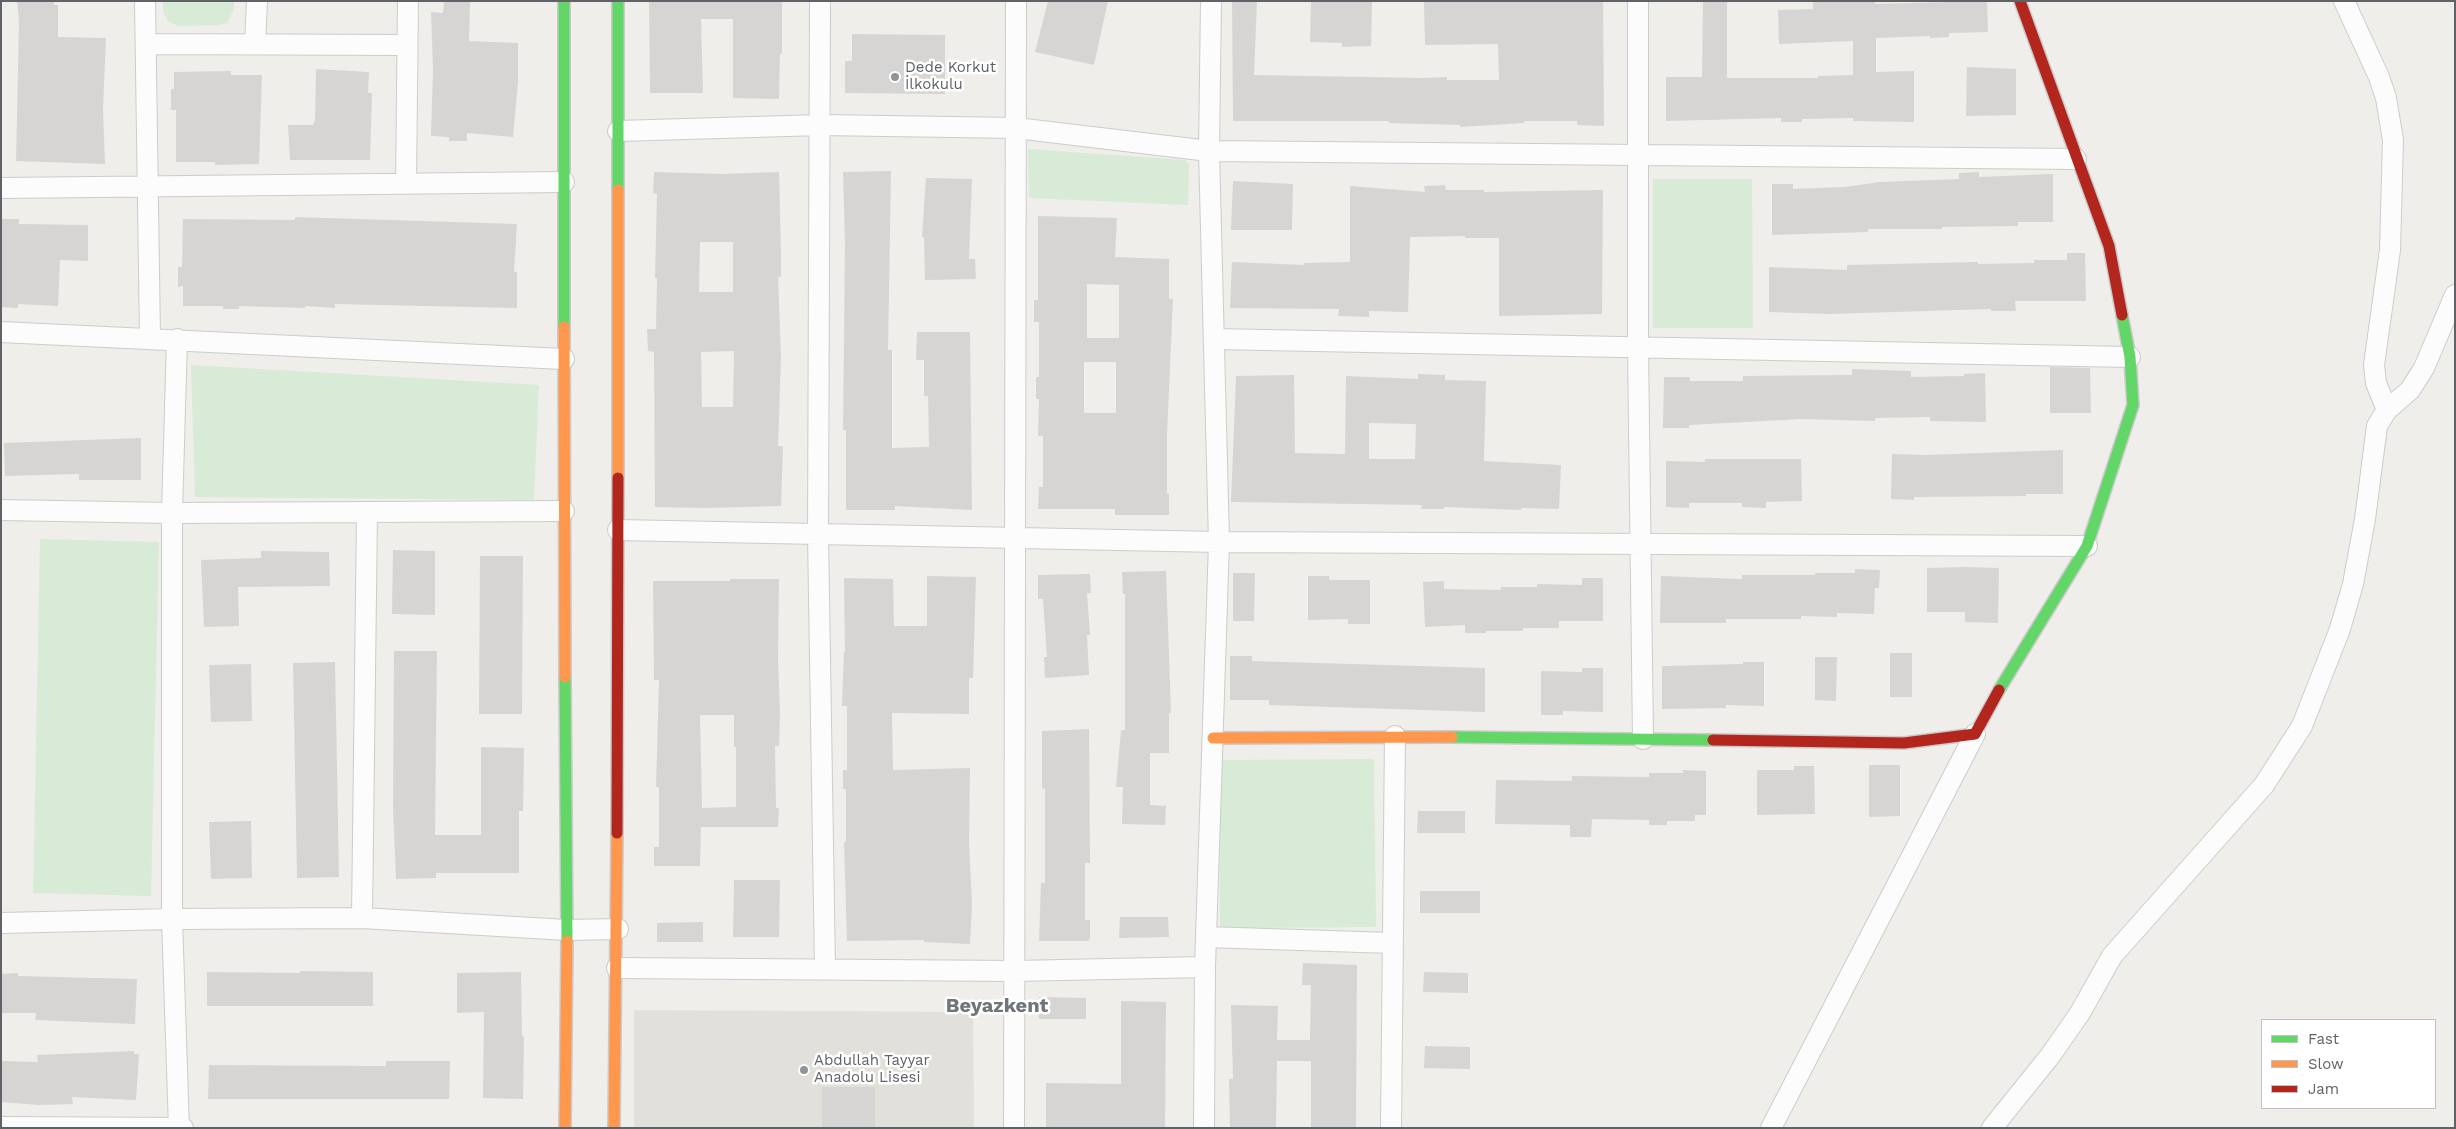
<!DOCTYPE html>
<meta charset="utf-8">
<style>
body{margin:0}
#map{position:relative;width:2456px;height:1129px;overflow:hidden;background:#efeeea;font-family:"Work Sans",sans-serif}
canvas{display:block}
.frame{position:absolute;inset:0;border:2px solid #5f6368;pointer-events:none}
.legend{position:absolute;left:2261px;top:1019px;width:175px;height:90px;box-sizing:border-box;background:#fff;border:1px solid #bfc1c3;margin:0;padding:6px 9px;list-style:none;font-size:15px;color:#5f6368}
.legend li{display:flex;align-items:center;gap:10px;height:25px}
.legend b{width:25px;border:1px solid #bfc1c3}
</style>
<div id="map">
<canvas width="2456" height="1129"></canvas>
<div class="frame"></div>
<ul class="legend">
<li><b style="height:6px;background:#63d668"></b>Fast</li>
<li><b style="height:6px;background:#ff974d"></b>Slow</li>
<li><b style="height:6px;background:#b3261e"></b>Jam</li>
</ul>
</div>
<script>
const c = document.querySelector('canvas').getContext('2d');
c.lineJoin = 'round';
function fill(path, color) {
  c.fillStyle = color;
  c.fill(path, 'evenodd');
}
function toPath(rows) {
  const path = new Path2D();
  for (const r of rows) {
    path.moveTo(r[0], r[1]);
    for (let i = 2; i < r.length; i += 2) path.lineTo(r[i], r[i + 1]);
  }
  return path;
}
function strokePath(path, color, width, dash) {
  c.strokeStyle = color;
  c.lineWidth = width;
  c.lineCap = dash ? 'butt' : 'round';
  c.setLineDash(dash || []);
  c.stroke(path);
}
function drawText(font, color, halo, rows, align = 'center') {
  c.font = font + ' "Work Sans",sans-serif';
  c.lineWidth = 5;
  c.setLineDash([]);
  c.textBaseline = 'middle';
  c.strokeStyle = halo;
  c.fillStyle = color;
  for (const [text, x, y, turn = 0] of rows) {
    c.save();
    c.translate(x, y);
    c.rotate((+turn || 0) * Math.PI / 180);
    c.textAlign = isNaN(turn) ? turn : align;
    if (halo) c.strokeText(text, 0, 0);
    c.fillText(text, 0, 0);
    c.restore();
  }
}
const education = toPath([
 [634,1010,973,1012,974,1128,634,1128]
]);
const green = toPath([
 [163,1,234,1,234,9,227,23,220,25,178,26,168,21,163,11],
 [1028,149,1185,160,1189,164,1188,205,1029,198],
 [1653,179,1752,179,1753,328,1653,328],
 [191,365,539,385,534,500,195,497],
 [40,539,159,542,151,896,33,893],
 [1374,759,1376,927,1220,928,1219,760]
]);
const building = toPath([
 [17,1,54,1,54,5,58,5,58,37,106,38,103,109,105,164,16,161,19,21],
 [444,1,470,1,469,41,518,43,518,82,513,137,467,133,467,141,449,141,449,137,431,136,433,69,431,12,443,13],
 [649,1,782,1,782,54,780,54,779,99,733,98,733,19,701,19,703,93,650,93],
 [1048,1,1108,1,1094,65,1035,52],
 [1232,1,1257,1,1254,75,1422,78,1447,77,1447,80,1499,80,1498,44,1425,45,1424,1,1603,1,1604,126,1577,125,1577,121,1524,121,1524,123,1460,127,1460,125,1389,123,1389,121,1233,121],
 [1311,1,1372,1,1371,46,1342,47,1342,43,1310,42],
 [1703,1,1727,1,1727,78,1818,78,1818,76,1853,75,1853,41,1779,44,1778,10,1813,9,1813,1,1875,1,1875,4,1987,1,1988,32,1949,33,1949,37,1930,38,1930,36,1876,38,1876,72,1914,71,1914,122,1853,121,1853,118,1802,119,1802,122,1781,122,1781,118,1666,121,1666,77,1702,77],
 [852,34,945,35,945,94,845,93,845,61,852,61],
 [1967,67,2016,69,2016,115,1966,116],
 [316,69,369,72,368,93,372,93,370,160,290,160,288,125,313,125,315,120],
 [231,71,231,75,262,75,259,164,215,165,215,162,176,162,176,110,171,110,171,89,174,89,174,72],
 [891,171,888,350,892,350,892,448,929,447,928,396,924,396,924,360,916,360,917,332,970,332,972,510,895,506,895,510,846,510,846,430,843,430,845,242,843,172],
 [654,172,723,174,779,172,781,254,781,277,778,277,781,358,778,446,783,446,781,506,708,508,655,507,654,352,648,351,647,329,656,329,657,278,655,278,657,194,653,193],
 [700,242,733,242,733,292,699,292],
 [734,351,733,407,702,407,701,352],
 [1979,172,1979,177,2053,174,2053,222,2018,222,2018,226,1942,227,1942,229,1868,229,1868,232,1772,235,1772,184,1793,184,1793,189,1844,187,1880,182,1959,179,1959,173],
 [926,178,972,179,969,259,975,259,976,279,925,280,924,237,922,237],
 [1233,181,1293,184,1292,230,1231,230],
 [1445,185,1446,190,1484,190,1484,192,1603,190,1602,314,1499,316,1499,238,1465,238,1465,236,1410,237,1408,312,1369,311,1369,317,1338,316,1339,309,1230,308,1232,262,1304,265,1304,263,1350,262,1350,186,1425,192,1424,186],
 [1038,216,1117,218,1115,257,1169,259,1169,299,1173,299,1167,435,1167,494,1169,494,1169,515,1115,515,1115,509,1038,509,1039,487,1043,487,1043,436,1038,436,1039,399,1036,399,1036,377,1039,377,1039,322,1034,322,1034,300,1038,300],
 [1087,284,1119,285,1119,338,1087,338],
 [1084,362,1116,362,1116,413,1084,413],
 [295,217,517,224,514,272,517,272,517,308,335,304,335,308,305,306,305,308,239,306,239,309,223,309,223,306,183,306,183,286,178,287,178,267,182,267,183,219,295,220],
 [1,219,19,219,19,224,88,225,88,261,60,260,58,306,18,304,18,308,1,307],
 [2067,253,2085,253,2086,301,2015,301,2016,311,1991,311,1991,309,1831,314,1769,312,1769,267,1847,270,1847,265,1978,262,1978,264,2034,263,2034,260,2067,260],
 [2050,367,2090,368,2091,413,2050,413],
 [1852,369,1911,371,1911,377,1964,376,1964,374,1985,373,1986,422,1930,421,1930,417,1875,418,1875,421,1801,419,1689,425,1689,428,1663,428,1664,377,1690,377,1690,381,1743,381,1743,376,1852,375],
 [1418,374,1445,375,1445,380,1486,381,1484,461,1561,465,1559,509,1521,508,1521,510,1444,507,1444,509,1421,509,1422,505,1231,502,1236,376,1294,375,1295,453,1345,454,1346,376,1418,379],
 [1369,423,1416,424,1415,459,1369,459],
 [141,438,141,480,79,480,79,474,5,476,4,443],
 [2063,450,2063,494,2026,494,2026,496,1914,497,1914,500,1891,499,1892,454,1927,455],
 [1705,459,1801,459,1802,501,1766,502,1766,508,1742,507,1742,503,1689,503,1689,508,1666,507,1666,461,1705,462],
 [393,550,435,551,435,615,392,614],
 [261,551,329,552,330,586,238,587,239,626,204,627,201,560,261,558],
 [480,556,523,556,522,714,479,714],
 [1966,567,1999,568,1998,623,1965,622,1965,612,1927,612,1927,568],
 [1855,569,1880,570,1879,588,1875,588,1874,614,1837,613,1837,617,1801,616,1801,619,1726,619,1726,623,1660,623,1661,576,1742,579,1742,575,1815,575,1815,573,1855,573],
 [1166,571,1171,713,1169,713,1169,753,1150,753,1150,805,1166,806,1165,825,1122,824,1123,787,1116,787,1121,730,1125,730,1125,594,1123,594,1122,572],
 [1233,573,1255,573,1254,621,1233,621],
 [1090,574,1091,593,1087,593,1090,635,1087,635,1089,675,1045,678,1044,657,1047,657,1043,599,1038,599,1038,575],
 [927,576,976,577,973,678,969,678,969,714,892,713,893,770,970,768,969,841,972,906,970,944,924,942,924,940,847,941,844,842,846,842,846,789,843,789,843,770,847,770,847,706,842,706,844,652,845,652,844,578,893,579,894,626,927,626],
 [1308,576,1329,576,1329,580,1370,580,1370,624,1348,624,1348,619,1308,620],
 [1582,578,1603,578,1603,621,1559,621,1559,628,1523,628,1523,631,1486,631,1486,633,1465,633,1465,625,1425,627,1423,582,1444,581,1444,589,1501,590,1501,587,1537,587,1537,584,1582,585],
 [730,579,779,579,778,659,780,715,779,746,775,746,776,808,779,808,778,827,701,827,700,866,654,866,654,847,659,847,659,787,656,787,659,680,654,680,653,581,730,581],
 [700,715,734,715,734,747,736,747,736,807,702,808],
 [394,651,437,651,435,835,481,835,481,747,524,748,523,811,519,811,519,873,436,873,436,878,396,879,393,808],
 [1890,653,1912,653,1912,697,1890,697],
 [1230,656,1252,656,1252,661,1485,668,1485,712,1269,705,1269,700,1230,700],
 [1815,657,1837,657,1836,701,1815,700],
 [335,662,339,877,297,878,293,663],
 [1743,662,1764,662,1764,706,1726,705,1726,708,1662,709,1662,666,1743,664],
 [251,664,252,721,211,722,209,665],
 [1582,668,1603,668,1603,712,1563,711,1563,715,1541,715,1541,671,1582,672],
 [1089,729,1090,863,1085,863,1085,920,1090,920,1090,938,1088,941,1039,941,1041,883,1045,883,1045,788,1042,789,1042,731],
 [1869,765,1900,765,1900,816,1869,817],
 [1794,766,1814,766,1815,814,1757,815,1757,770,1794,770],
 [1683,770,1706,771,1706,815,1695,815,1695,821,1667,821,1667,825,1649,825,1649,820,1592,819,1591,837,1570,837,1570,825,1495,824,1496,780,1572,781,1572,776,1649,777,1649,773,1683,773],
 [1418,811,1465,811,1465,833,1417,833],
 [251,821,252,878,211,879,209,822],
 [734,880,780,880,779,937,733,937],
 [1420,891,1480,891,1480,913,1420,913],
 [1120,917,1168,917,1169,937,1119,938],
 [703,922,703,942,657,942,657,923],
 [1303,963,1357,965,1356,1128,1311,1128,1311,1061,1277,1061,1276,1128,1230,1128,1229,1079,1233,1079,1231,1005,1278,1006,1277,1040,1310,1040,1311,985,1302,985],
 [300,971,373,972,373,1006,207,1006,207,972,300,973],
 [521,972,522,1036,524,1037,523,1099,483,1098,484,1012,457,1013,457,973],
 [1424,972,1468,973,1468,993,1423,992],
 [18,973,18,976,137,979,135,1024,35,1020,36,1013,1,1013,1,974],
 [1039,997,1086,998,1086,1019,1039,1019],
 [1121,1001,1166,1002,1165,1128,1046,1128,1046,1083,1121,1084],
 [1425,1046,1470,1047,1470,1069,1424,1068],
 [134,1051,134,1054,139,1054,136,1100,72,1097,73,1104,39,1105,1,1102,1,1061,38,1062,37,1055],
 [386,1061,450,1061,449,1099,208,1099,209,1065,386,1066],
 [822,1087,875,1087,875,1128,822,1128]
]);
const street = toPath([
 [145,1,150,338],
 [820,1,818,534,825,969],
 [1638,1,1638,347,1643,739],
 [2344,1,2379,77,2386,98,2393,140,2390,250,2374,365,2376,383,2387,410],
 [146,44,407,45],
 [255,44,257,1],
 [618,131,821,125,1016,128,1209,151,2076,159],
 [406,184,408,1],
 [1,188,564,182],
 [1,332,564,359],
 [177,339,172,513,172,919,179,1128],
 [1214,339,2130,357],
 [1,510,172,513,564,511],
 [618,530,1219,542,2087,546],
 [362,918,367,512],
 [1,923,172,919,362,918,567,930,618,929],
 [1206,937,1392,943],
 [617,968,1015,971,1205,967],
 [1,1127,183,1128],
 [1014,1128,1016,1],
 [1204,1128,1205,967,1219,542,1209,151,1211,1],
 [1391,1128,1395,736],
 [1771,1128,1975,734],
 [1992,1128,2050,1056,2080,1013,2112,956,2264,785,2302,726,2340,629,2353,584,2365,519,2377,426,2387,410,2410,390,2424,368,2455,295]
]);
const fast = toPath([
 [564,1,564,327],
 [618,190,618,1],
 [565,677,567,941],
 [1999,690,2087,546,2133,405,2130,357,2122,315],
 [1452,737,1713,740]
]);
const slow = toPath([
 [564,327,565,677],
 [618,478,618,190],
 [1213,738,1452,737],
 [565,1128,567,941],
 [614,1128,617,833]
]);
const jam = toPath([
 [2020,1,2109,246,2122,315],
 [1713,740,1904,743,1975,734,1999,690],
 [617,833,618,478]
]);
const markers = [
 [895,77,5,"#919496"],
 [804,1070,5,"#919496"]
];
const poiNames = [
 ["Dede Korkut",905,68],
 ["İlkokulu",905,85],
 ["Abdullah Tayyar",814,1061],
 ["Anadolu Lisesi",814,1078]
];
const districtNames = [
 ["Beyazkent",997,1006]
];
fill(education, '#e2e0da');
fill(green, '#d8ebd6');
fill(building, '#d6d5d3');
strokePath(street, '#cbcccc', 22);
strokePath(fast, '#cacacb', 14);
strokePath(slow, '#cacacb', 14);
strokePath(jam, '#cacacb', 14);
strokePath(street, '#fdfcfc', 20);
strokePath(fast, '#63d668', 11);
strokePath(slow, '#ff974d', 11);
strokePath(jam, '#b3261e', 11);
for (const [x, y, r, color] of markers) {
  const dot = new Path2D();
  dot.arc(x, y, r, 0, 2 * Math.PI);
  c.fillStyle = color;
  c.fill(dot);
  strokePath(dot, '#fff', 2);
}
drawText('15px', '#5f6368', '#fff', poiNames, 'left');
drawText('bold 20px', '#70757a', '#fff', districtNames);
</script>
